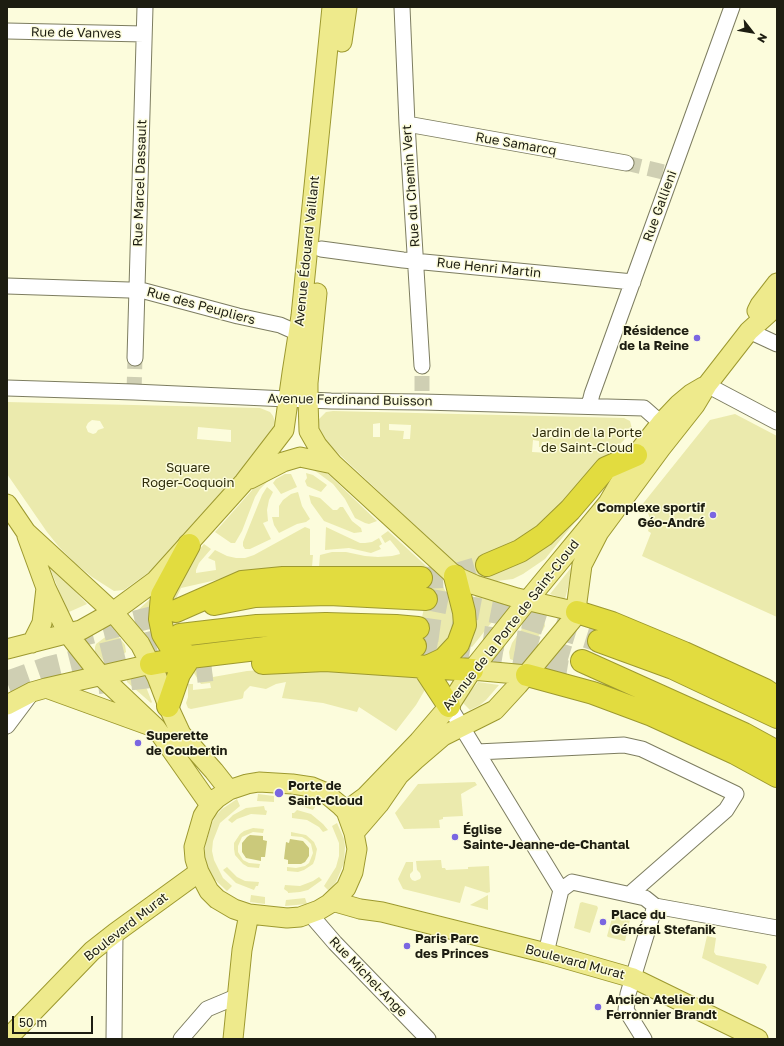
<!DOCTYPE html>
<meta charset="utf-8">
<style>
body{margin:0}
#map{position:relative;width:784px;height:1046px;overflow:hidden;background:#fcfcdc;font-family:"Golos Text",sans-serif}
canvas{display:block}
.frame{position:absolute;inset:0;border:8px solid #1d1d11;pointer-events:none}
.north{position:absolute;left:732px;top:12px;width:40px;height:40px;-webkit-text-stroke:3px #fcfcdc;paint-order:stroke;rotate:121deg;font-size:11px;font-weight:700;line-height:16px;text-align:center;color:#1d1d11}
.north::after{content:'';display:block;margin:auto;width:14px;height:18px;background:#1d1d11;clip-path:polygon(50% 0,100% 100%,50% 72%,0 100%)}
.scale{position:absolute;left:12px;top:1016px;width:81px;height:18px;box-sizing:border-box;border:2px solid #1d1d11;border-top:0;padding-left:5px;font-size:12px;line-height:14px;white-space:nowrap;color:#1d1d11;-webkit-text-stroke:3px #fcfcdc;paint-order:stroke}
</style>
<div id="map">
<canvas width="784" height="1046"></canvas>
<div class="frame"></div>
<div class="north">N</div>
<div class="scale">50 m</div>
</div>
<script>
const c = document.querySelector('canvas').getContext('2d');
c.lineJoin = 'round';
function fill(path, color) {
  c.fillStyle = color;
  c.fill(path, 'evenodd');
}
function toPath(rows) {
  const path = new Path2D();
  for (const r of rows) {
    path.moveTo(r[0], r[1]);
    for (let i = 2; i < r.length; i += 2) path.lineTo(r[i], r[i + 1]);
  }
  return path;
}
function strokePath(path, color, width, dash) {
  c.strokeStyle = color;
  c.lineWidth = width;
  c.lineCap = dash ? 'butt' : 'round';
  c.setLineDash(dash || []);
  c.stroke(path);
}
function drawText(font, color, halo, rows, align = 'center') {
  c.font = font + ' "Golos Text",sans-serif';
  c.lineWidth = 3;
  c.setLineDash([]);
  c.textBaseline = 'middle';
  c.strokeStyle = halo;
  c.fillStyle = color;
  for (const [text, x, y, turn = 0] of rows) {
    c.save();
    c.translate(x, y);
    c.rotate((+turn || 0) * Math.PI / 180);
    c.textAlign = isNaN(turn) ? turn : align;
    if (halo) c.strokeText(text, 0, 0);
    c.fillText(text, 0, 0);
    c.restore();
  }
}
const green = toPath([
 [7,402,260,408,270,412,273,416,276,425,273,434,152,570,124,590,114,591,92,577,75,563,59,547,47,532,7,474],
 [92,420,100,421,104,428,98,430,96,433,93,434,88,432,86,427,88,423],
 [198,427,231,430,231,442,197,439],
 [333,411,624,418,630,421,632,429,629,435,610,454,567,505,487,570,610,479,545,559,523,574,513,579,497,581,489,580,467,572,458,566,322,438,319,434,318,424,319,419,326,412],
 [380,423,380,437,373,437,373,424],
 [389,424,411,425,410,439,403,439,404,431,389,430],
 [540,430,553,430,558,437,540,437],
 [533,440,539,441,539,447,541,447,542,442,550,442,549,453,532,452],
 [735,414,777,436,777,617,642,556,651,533,648,531,651,522,648,513,641,506,710,420],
 [307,467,322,469,327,473,377,521,369,524,365,523,355,518,345,499,333,484,318,473],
 [281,472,267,482,260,489,255,497,242,531,235,543,231,543,215,532,261,480],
 [306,473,313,475,327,485,321,492,307,486,305,481,307,478],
 [285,474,291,474,297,487,281,494,273,483,276,479],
 [267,487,273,492,269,500,267,510,268,521,263,523,271,539,250,549,245,549,243,546,243,542,262,495],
 [298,492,302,506,310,519,306,522,297,524,279,533,274,525,272,517,279,517,279,506,283,500,291,494],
 [309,495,320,498,333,510,337,510,340,507,343,507,352,521,361,528,362,532,354,533,324,521,311,503],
 [305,527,310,529,310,555,313,555,312,567,256,571,181,588,174,603,181,642,171,629,171,596,189,562,204,544,211,549,199,563,196,570,196,573,216,570,215,561,208,558,215,550,227,556,236,558,245,558,254,555],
 [326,527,360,543,365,543,372,542,379,538,382,544,379,546,381,549,371,553,349,548,325,550],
 [388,531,436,575,449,597,456,621,451,637,441,649,424,657,413,656,428,591,417,566,319,567,320,555,332,552,346,552,365,556,378,557,392,556,400,554,399,551,390,540,385,543,381,536],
 [48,563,87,604,69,612,67,611],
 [574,564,565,599,550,594],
 [477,594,502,605,503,608,472,647,469,646,473,638,476,622,473,600],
 [149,600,151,600,151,632,138,610],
 [538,617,541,617,544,621,545,626,543,630,523,656,515,661,510,659,509,652,512,643,518,634,528,621],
 [113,634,118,636,125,645,126,652,113,663,107,664,95,652,95,647,96,644,108,635],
 [210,662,213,677,247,671,290,668,413,676,421,680,426,688,416,705,396,731,359,707,357,712,323,703,282,698,286,682,276,684,266,689,250,686,244,692,243,698,241,699,191,709,188,708,186,703,188,697,188,684,193,684,193,690,211,688,210,683,201,684,192,670,199,666],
 [142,677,152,702,151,703,127,682,127,680],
 [478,682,499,685,486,700,480,705,470,710,462,702],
 [475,782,477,785,461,794,463,816,443,817,443,819,439,820,440,828,404,829,395,813,418,784],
 [258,794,274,796,274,802,257,801],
 [296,798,308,801,317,804,313,810,296,804],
 [237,799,240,806,220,823,213,841,212,851,214,860,223,878,232,886,227,891,213,878,209,872,204,854,206,842,212,823,216,815,222,809],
 [264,806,265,810,267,811,266,815,251,814,237,819,232,823,228,820,233,815,246,808],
 [297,810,311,814,323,824,328,830,323,832,319,827,307,820,292,818,292,813,294,813],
 [337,823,344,839,345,847,344,863,336,882,329,891,324,886,336,867,339,856,339,843,332,826],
 [253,828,264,829,263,833,253,832,242,837,238,846,238,852,243,860,249,863,260,864,259,868,248,867,243,864,235,855,234,849,234,843,240,834,244,831],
 [291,832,306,835,314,842,317,849,315,859,313,864,304,870,298,872,287,871,287,867,296,868,305,866,309,863,313,853,311,844,307,840,302,837,291,836],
 [441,860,442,868,445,868,446,870,468,869,468,867,489,866,490,892,487,893,465,886,460,903,403,889,398,879,406,862,413,862,413,871,410,874,410,877,412,880,415,881,420,879,421,877,420,873,417,870,416,861],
 [227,867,237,877,245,881,259,882,258,886,256,886,254,890,236,883,223,870],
 [319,877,322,880,308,890,300,892,288,893,288,892,284,889,285,885,300,886,313,881],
 [251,895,265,897,265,904,250,902],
 [488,895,488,910,470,905],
 [305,898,307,904,285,906,286,900],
 [582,902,597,906,598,908,590,933,574,928,580,903],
 [614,911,615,911,631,916,625,941,624,941,608,937,607,936],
 [707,936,716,938,714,952,716,955,765,964,767,967,758,985,702,958]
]);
const water = toPath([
 [250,835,263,836,263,840,267,841,265,857,261,857,261,861,246,858,242,852,242,843,247,837],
 [290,839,303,841,309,848,309,856,305,862,301,864,288,864,288,860,284,859,286,842,289,843]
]);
const minorTunnel = toPath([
 [626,163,672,174],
 [422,391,422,366],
 [134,392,135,358]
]);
const highwayTunnel = toPath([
 [421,578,446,577,487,565],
 [426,599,525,618,599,641],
 [418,628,520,642,582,661],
 [71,638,176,611],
 [415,646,571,672],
 [7,682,46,668,180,635],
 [98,683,212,670]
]);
const minor = toPath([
 [402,7,407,124,422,366],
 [7,31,144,34],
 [407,124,626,163],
 [321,249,403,260,633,282],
 [7,286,129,290,137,289,238,316,280,325,298,333],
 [749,331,777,344],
 [135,358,145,7],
 [707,385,777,422],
 [7,388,134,392,331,401,422,402,644,408,661,423,664,429,663,433],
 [589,406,592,394,732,7],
 [449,706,561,890],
 [7,726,31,694],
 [477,752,624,745,642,749,736,794,726,810,630,894],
 [655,906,777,928],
 [310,914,335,943,428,1039],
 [546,953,561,890,572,882,645,898,655,906],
 [114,1039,115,933],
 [181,1039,207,1009,238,996],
 [644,1039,626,1010,628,994,655,906]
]);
const major = toPath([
 [342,42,347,7],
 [317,293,308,383,308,400,309,431,317,445,333,464,455,576,475,585,517,598,577,612],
 [757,311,760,305,777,283],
 [250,479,283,462,300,457,333,464],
 [7,504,26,532,113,612,140,644,157,677,168,706,181,734,214,771,229,790],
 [27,536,46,588,68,634,101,676,156,728,210,805],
 [32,643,42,623,46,588],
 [7,649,81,630,113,612,155,581,244,482,284,430,292,373,301,316,332,7],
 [472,670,527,675],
 [46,688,148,725],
 [7,705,32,692,46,688,151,664],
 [259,782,292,784,312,787,324,792,341,806,346,811,354,833,357,849,353,872,346,888,329,904,319,910,300,917,287,918,249,914,234,909,217,899,209,891,199,872,195,859,194,847,203,816,210,805,217,798,229,790,247,784,259,782],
 [346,811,365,797,419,741,449,706,472,670,528,600,608,503,636,455,661,423,679,404,691,394,703,387],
 [354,833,379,804,399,775,415,760,443,736,495,710,518,685,572,620,577,612,577,602,582,565,599,532,661,448,695,405,707,385,749,331,769,313,777,302],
 [332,901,360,909,382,912,546,953,633,978,758,1039],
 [7,1039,92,951,115,933,199,872],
 [233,1039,242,950,249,914]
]);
const highway = toPath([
 [487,565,520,551,544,535,570,510,606,468,636,455],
 [214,604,255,596,329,594,426,599],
 [176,611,242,582,283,578,421,578],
 [577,612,612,623,684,653,765,690,777,698],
 [180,635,257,626,326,624,396,626,418,628],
 [599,641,673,668,777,717],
 [582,661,744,734,777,752],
 [263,663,325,660,472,670],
 [151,664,190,657,265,648,326,644,415,646],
 [424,668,449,706],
 [425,668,444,659,458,644,465,625,464,612,455,576],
 [527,675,593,693,652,715,735,753,777,776],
 [168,706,179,674,190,657,171,647,163,634,160,619,162,595,189,545]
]);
const markers = [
 [697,338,4,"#7a66e1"],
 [713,515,4,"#7a66e1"],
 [138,743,4,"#7a66e1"],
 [279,793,5,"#7a66e1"],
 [455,837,4,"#7a66e1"],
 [603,922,4,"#7a66e1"],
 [407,946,4,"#7a66e1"],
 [598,1007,4,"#7a66e1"]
];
const streetNames = [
 ["Rue de Vanves",76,33,1],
 ["Rue Samarcq",516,144,10],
 ["Rue Marcel Dassault",140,183,-88],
 ["Rue du Chemin Vert",411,186,-94],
 ["Rue Gallieni",660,206,-70],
 ["Avenue Édouard Vaillant",307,251,-84],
 ["Rue Henri Martin",489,268,6],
 ["Rue des Peupliers",201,306,15],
 ["Avenue Ferdinand Buisson",350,400,1],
 ["Avenue de la Porte de Saint-Cloud",511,625,-52],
 ["Boulevard Murat",126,927,-38],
 ["Boulevard Murat",575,962,15],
 ["Rue Michel-Ange",368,977,46]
];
const poiNames = [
 ["Résidence",689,331,"right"],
 ["de la Reine",689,346,"right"],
 ["Complexe sportif",705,508,"right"],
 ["Géo-André",705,523,"right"],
 ["Superette",146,736],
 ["de Coubertin",146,751],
 ["Porte de",288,786],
 ["Saint-Cloud",288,801],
 ["Église",463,830],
 ["Sainte-Jeanne-de-Chantal",463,845],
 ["Place du",611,915],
 ["Général Stefanik",611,930],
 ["Paris Parc",415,939],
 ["des Princes",415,954],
 ["Ancien Atelier du",606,1000],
 ["Ferronnier Brandt",606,1015]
];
const parkNames = [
 ["Jardin de la Porte",587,433],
 ["de Saint-Cloud",587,448],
 ["Square",188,468],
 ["Roger-Coquoin",188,483]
];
fill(green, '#ebeaad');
fill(water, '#cbc97b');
strokePath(minorTunnel, '#cfcfb3', 15, [15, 8]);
strokePath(highwayTunnel, '#cfcfb3', 22, [22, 11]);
strokePath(minor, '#7d7d60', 17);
strokePath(major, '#9d992f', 21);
strokePath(highway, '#9d992f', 24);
strokePath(minor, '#fff', 15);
strokePath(major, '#eeea8c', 19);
strokePath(highway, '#e2dc3f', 22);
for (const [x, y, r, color] of markers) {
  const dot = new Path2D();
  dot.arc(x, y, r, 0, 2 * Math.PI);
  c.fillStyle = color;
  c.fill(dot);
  strokePath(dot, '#fcfcdc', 1.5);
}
drawText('13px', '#1d1d11', '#fcfcdc', streetNames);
drawText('bold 13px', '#1d1d11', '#fcfcdc', poiNames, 'left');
drawText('13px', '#2e2c0a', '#fcfcdc', parkNames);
</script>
